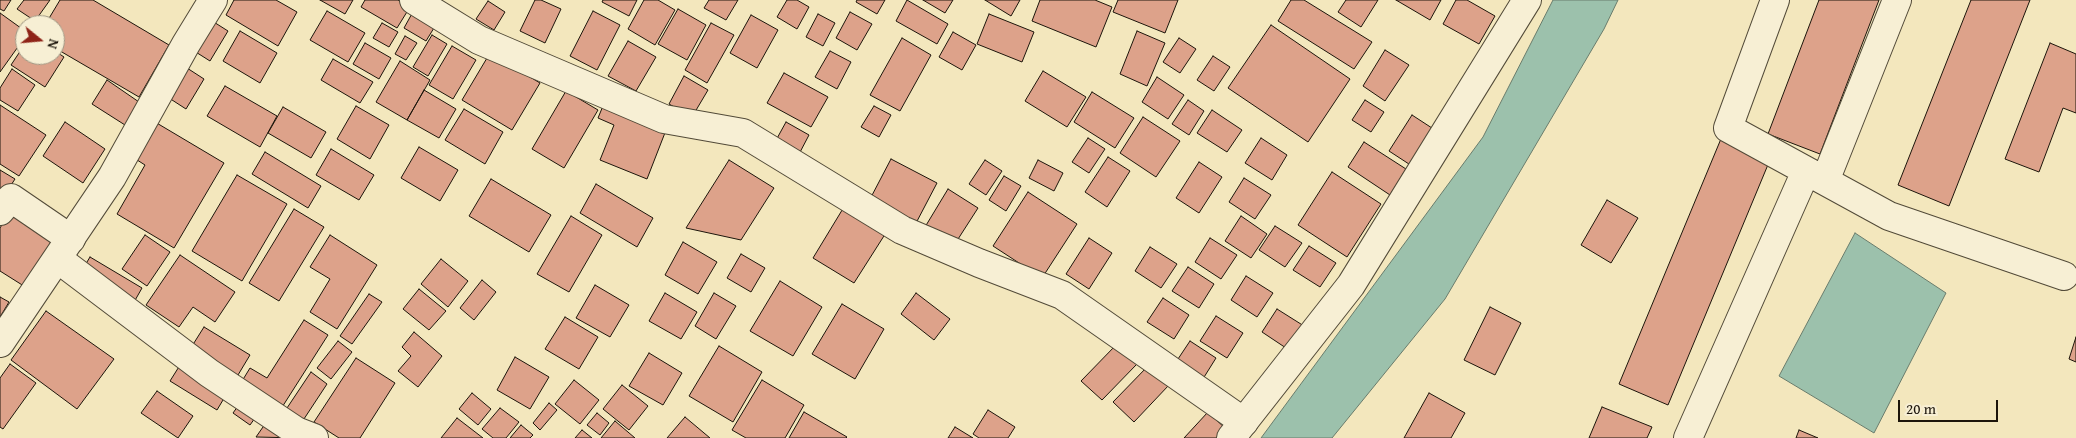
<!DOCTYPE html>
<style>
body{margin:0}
#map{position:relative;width:2076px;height:438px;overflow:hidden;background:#f3e7bd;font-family:"Gentium Book Plus",serif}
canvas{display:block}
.north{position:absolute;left:15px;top:15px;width:50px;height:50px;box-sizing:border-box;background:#f7efd4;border:1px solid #9f9884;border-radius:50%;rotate:107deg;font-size:14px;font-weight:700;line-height:20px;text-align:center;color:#1c150b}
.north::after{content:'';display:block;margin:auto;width:18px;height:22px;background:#8f2418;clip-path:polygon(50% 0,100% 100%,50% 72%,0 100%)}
.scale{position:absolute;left:1898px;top:400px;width:100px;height:22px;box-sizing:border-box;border:2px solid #1c150b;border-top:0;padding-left:6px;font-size:15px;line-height:18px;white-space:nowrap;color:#1c150b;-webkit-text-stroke:4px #f7efd4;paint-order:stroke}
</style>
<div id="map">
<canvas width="2076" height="438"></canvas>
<div class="north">N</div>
<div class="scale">20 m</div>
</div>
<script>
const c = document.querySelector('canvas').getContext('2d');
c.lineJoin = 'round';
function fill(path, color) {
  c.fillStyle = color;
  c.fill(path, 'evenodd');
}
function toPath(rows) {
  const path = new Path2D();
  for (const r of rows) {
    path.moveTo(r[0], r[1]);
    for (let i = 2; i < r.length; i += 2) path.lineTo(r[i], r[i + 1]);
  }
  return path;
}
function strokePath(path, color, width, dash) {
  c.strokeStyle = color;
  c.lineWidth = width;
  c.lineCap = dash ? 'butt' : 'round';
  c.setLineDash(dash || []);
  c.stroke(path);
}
const water = toPath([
 [1553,0,1618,0,1604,29,1445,299,1332,438,1261,438,1483,137,1553,0],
 [1855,233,1946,293,1874,433,1779,376,1855,233]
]);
const building = toPath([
 [0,0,11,0,4,11,0,9,0,0],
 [24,0,50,0,35,21,17,9,24,0],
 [60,0,93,0,169,45,139,97,55,48,55,25,45,25,60,0],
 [234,0,276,0,297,12,278,46,226,15,234,0],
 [320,0,353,0,345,14,320,0],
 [365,0,398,0,410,7,397,28,361,7,365,0],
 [535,0,541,0,561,9,545,43,520,31,535,0],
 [603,0,637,0,629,16,602,2,603,0],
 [644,0,658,0,675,10,655,45,628,29,644,0],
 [709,0,738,0,726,20,704,8,709,0],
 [787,0,797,0,809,7,797,29,777,17,787,0],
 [857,0,885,0,877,14,856,2,857,0],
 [907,0,948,24,937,44,896,21,907,0],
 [923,0,953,0,945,13,923,0],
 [985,0,1020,0,1011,16,985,0],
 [1040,0,1095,0,1112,7,1096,47,1032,21,1040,0],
 [1118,0,1178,0,1165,33,1113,12,1118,0],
 [1291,0,1304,0,1372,42,1354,69,1278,21,1291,0],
 [1346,0,1378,0,1361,27,1338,12,1346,0],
 [1396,0,1441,0,1430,20,1396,0],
 [1456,0,1467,0,1495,16,1479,44,1443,24,1456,0],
 [1819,0,1879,0,1820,154,1768,134,1819,0],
 [1971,0,2030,0,1949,206,1898,185,1971,0],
 [488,1,505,12,494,30,476,19,488,1],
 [678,9,706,25,687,60,658,44,678,9],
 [414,10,437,23,426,41,404,28,414,10],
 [327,11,365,33,348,62,310,40,327,11],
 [593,11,620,25,597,70,570,56,593,11],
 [850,12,872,24,857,50,836,38,850,12],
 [0,13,25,31,25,37,0,72,0,13],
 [818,14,835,23,823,46,806,37,818,14],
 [989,14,1034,32,1022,62,977,44,989,14],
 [751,15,778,30,757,68,730,53,751,15],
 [209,19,228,31,210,61,191,49,209,19],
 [382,23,398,32,389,47,373,38,382,23],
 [711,23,734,35,707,83,685,70,711,23],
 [1271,25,1350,79,1308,142,1228,88,1271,25],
 [240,31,277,53,260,83,223,61,240,31],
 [1137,31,1165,43,1147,86,1120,74,1137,31],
 [953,32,976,45,962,70,939,57,953,32],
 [432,35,447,44,428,76,413,67,432,35],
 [405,36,417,43,406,60,395,54,405,36],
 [902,38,931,55,900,111,870,95,902,38],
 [1179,38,1196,49,1180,73,1163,62,1179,38],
 [628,41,656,57,636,91,608,76,628,41],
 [365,43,391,58,379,79,353,64,365,43],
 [2050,43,2076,54,2076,113,2063,108,2039,172,2005,159,2050,43],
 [25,44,25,55,55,55,55,51,64,57,45,87,11,65,25,44],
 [452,46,476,60,453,99,429,85,452,46],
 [1385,50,1409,65,1385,101,1363,86,1385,50],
 [830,51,851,62,837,89,815,77,830,51],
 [490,53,540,83,512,130,462,100,490,53],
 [1213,56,1230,67,1214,91,1197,80,1213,56],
 [333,59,373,82,360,103,321,80,333,59],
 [400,61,430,80,407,120,376,102,400,61],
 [187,68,204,79,186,109,169,98,187,68],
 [12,69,35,85,18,111,0,100,0,88,12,69],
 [1043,71,1086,97,1067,127,1025,101,1043,71],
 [784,73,828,97,811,127,767,103,784,73],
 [684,76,708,90,692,117,669,104,684,76],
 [1157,77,1184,95,1168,119,1142,102,1157,77],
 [107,80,139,102,125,125,92,104,107,80],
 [225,86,277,116,260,147,207,116,225,86],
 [424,90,456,109,439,138,407,120,424,90],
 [566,91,598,110,564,168,532,149,566,91],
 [1092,92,1134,118,1115,148,1074,122,1092,92],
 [1188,100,1204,111,1189,135,1172,124,1188,100],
 [1365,100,1384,112,1371,132,1352,120,1365,100],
 [605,101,668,125,647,179,600,160,614,125,598,118,605,101],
 [0,105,46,135,19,176,0,164,0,105],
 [356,106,389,125,370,159,337,139,356,106],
 [874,106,891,115,879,137,861,127,874,106],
 [283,107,326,132,311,158,268,133,283,107],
 [464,109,503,132,485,164,445,140,464,109],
 [1212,110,1242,130,1227,152,1197,133,1212,110],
 [1412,115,1435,130,1412,166,1389,151,1412,115],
 [1143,117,1180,141,1156,177,1120,153,1143,117],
 [65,122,105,149,83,183,43,156,65,122],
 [155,122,224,163,174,248,117,214,145,165,134,158,155,122],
 [786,122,809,135,798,156,775,142,786,122],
 [1723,134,1772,155,1668,405,1619,384,1723,134],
 [1088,138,1105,149,1089,173,1072,162,1088,138],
 [1261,138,1287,155,1272,180,1245,163,1261,138],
 [1364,142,1406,169,1390,195,1348,167,1364,142],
 [419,147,458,170,440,201,401,178,419,147],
 [331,149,374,175,359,200,316,175,331,149],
 [265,152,321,186,308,208,252,174,265,152],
 [1108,157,1130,171,1107,207,1085,192,1108,157],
 [891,159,937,183,915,225,869,201,891,159],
 [729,160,774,188,741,240,686,228,729,160],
 [985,160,1002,171,986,195,969,184,985,160],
 [1038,160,1063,173,1054,191,1029,178,1038,160],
 [1199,162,1222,177,1199,213,1176,198,1199,162],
 [0,170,15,179,0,202,0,170],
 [1332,172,1381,204,1347,257,1298,225,1332,172],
 [237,175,287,204,242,281,192,251,237,175],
 [1004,176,1021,186,1006,211,989,200,1004,176],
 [1244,178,1271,195,1255,219,1229,202,1244,178],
 [491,179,551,215,529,252,469,216,491,179],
 [596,184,653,218,637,247,580,213,596,184],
 [948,189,978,208,951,250,922,232,948,189],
 [1028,192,1077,224,1042,278,993,246,1028,192],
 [1607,200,1638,218,1611,263,1581,245,1607,200],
 [847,202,889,228,854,283,813,258,847,202],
 [12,208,59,237,27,288,0,271,0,228,12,208],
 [294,209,324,227,279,301,249,283,294,209],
 [571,216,602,235,569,292,537,274,571,216],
 [1241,216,1267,234,1251,258,1225,241,1241,216],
 [1275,226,1302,243,1285,267,1259,250,1275,226],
 [145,235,170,252,147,286,122,269,145,235],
 [330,235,377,265,337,329,310,312,330,279,310,267,330,235],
 [1089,238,1112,253,1089,289,1066,274,1089,238],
 [1210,238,1237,255,1221,279,1195,262,1210,238],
 [683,242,717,262,698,294,665,275,683,242],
 [1309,246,1336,263,1320,287,1293,270,1309,246],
 [1150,247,1177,264,1161,288,1135,271,1150,247],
 [741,254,765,268,751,292,727,278,741,254],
 [180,255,235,292,215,322,193,307,179,327,146,305,180,255],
 [90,257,142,288,125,318,72,287,90,257],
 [441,259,468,281,448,307,421,284,441,259],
 [1188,267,1214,284,1199,308,1172,291,1188,267],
 [1246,276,1273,293,1257,317,1231,300,1246,276],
 [482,280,496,292,474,320,460,308,482,280],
 [780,281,822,307,793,356,750,331,780,281],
 [595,285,629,305,610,337,576,318,595,285],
 [419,289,446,311,429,330,403,309,419,289],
 [665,293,697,312,681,339,649,321,665,293],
 [714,293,736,306,716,339,695,326,714,293],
 [916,293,950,319,934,340,901,314,916,293],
 [369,294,382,302,352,344,340,336,369,294],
 [0,297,9,302,0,317,0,297],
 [1163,298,1189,315,1174,339,1147,322,1163,298],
 [842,304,884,329,855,379,812,354,842,304],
 [1490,307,1521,323,1495,375,1464,360,1490,307],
 [1277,309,1304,326,1289,350,1262,332,1277,309],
 [46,311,114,359,77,409,11,360,46,311],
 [1216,316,1243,333,1227,358,1200,341,1216,316],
 [565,317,598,337,579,369,545,349,565,317],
 [304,320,328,335,279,412,239,386,250,368,267,378,304,320],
 [204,327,250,355,217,410,170,381,204,327],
 [414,332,442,356,418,387,398,371,411,356,402,347,414,332],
 [2076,337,2076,362,2069,359,2076,337],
 [338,341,352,352,331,379,317,368,338,341],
 [1190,341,1216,358,1201,382,1174,365,1190,341],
 [1117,344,1137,364,1102,400,1081,381,1117,344],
 [719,346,762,372,733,422,689,396,719,346],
 [649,353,682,373,663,405,629,386,649,353],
 [515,357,549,377,530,409,497,390,515,357],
 [356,358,395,383,360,438,339,438,314,422,356,358],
 [10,364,36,383,3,429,0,427,0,378,10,364],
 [1149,365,1169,385,1134,422,1113,402,1149,365],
 [311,372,327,384,300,425,283,414,311,372],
 [574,380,599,400,580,424,555,404,574,380],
 [762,380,804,405,785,438,746,438,732,430,762,380],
 [622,385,648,406,629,430,603,409,622,385],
 [157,391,193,416,178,438,141,413,157,391],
 [472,393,491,409,478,425,459,409,472,393],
 [1429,393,1465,413,1451,438,1404,438,1429,393],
 [243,399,260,411,250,425,233,413,243,399],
 [549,403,557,410,540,430,533,423,549,403],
 [1602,407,1652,427,1647,438,1589,438,1602,407],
 [500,408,519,422,506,438,493,438,482,429,500,408],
 [988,410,1015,427,1008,438,979,438,973,434,988,410],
 [804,412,847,437,846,438,789,438,804,412],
 [1208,412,1229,432,1223,438,1184,438,1208,412],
 [597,413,609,423,600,435,587,425,597,413],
 [270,417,300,438,256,437,270,417],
 [685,417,710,438,667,438,685,417],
 [457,418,483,438,441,438,457,418],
 [615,421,635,438,601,438,615,421],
 [521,425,533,435,530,438,510,438,521,425],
 [955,427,973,438,948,438,955,427],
 [582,430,592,438,575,438,582,430],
 [1799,430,1818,438,1796,438,1799,430]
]);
const minor = toPath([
 [414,0,479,40,664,119,743,133,902,230,979,263,1062,295,1244,422],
 [1775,0,1728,128,1889,216,2064,276],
 [1825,181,1897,0],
 [0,211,11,198,71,239],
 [58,259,209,373,296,431,314,438],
 [1688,438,1806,171]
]);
const tertiary = toPath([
 [0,343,112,177,186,44,213,0],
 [1231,438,1351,285,1527,0]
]);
fill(water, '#9cc1ac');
strokePath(water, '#697c6c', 1);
fill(building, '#dda28a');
strokePath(building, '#1c150b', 1);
strokePath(minor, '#524a38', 30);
strokePath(tertiary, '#524a38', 30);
strokePath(minor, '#f7efd4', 28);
strokePath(tertiary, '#f7efd4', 28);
</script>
